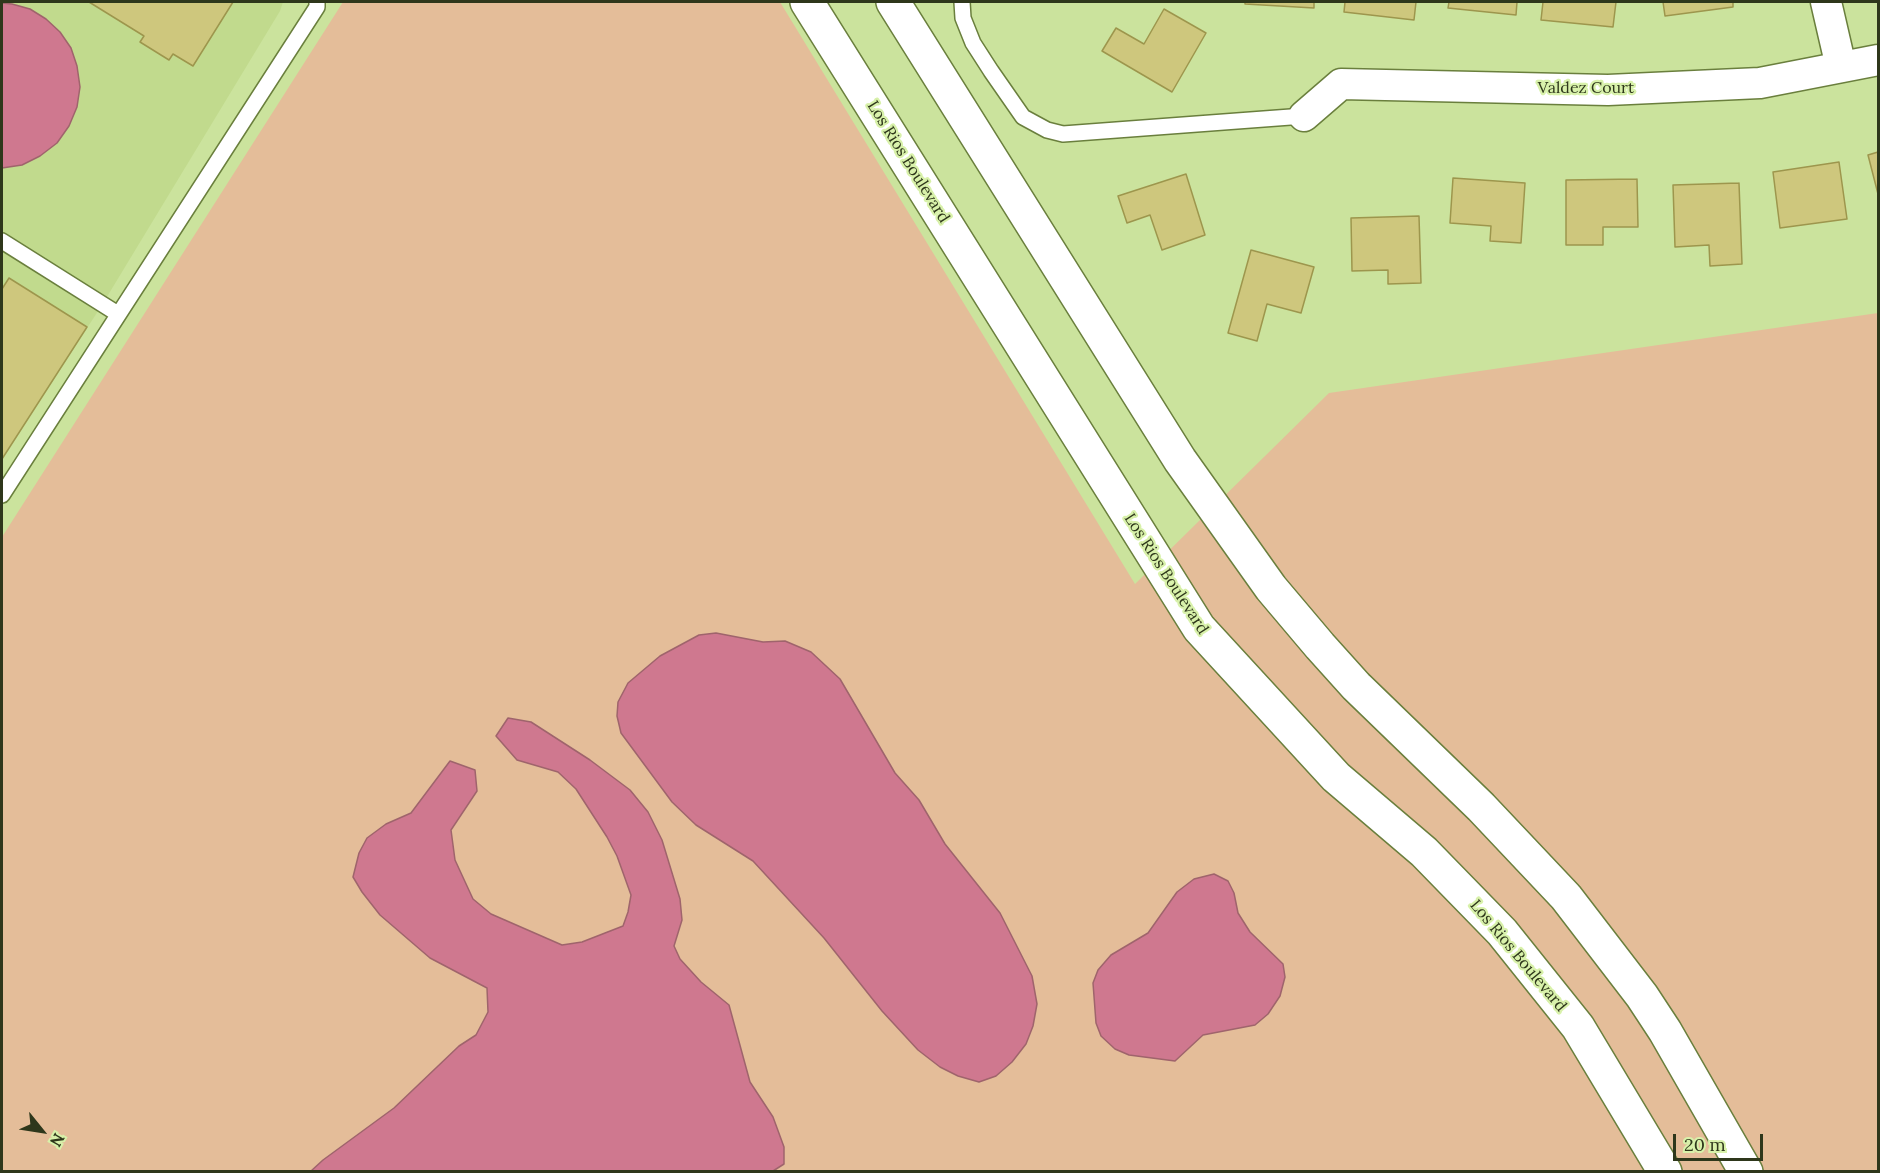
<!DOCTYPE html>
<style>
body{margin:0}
#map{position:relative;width:1880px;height:1173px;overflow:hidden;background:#cbe39d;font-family:Lora,serif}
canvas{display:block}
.frame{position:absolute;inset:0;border:3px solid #2e371b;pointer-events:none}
.north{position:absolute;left:12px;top:1101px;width:60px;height:60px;-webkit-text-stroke:4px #d8f1aa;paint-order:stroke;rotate:120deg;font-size:16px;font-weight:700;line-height:24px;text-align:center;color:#2e371b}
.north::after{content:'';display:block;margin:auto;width:21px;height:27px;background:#2e371b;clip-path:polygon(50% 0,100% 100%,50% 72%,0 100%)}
.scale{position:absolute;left:1673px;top:1134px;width:90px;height:27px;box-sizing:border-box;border:3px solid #2e371b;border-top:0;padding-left:8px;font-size:18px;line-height:21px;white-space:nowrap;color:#2e371b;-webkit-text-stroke:4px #d8f1aa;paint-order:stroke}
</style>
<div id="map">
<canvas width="1880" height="1173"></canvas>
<div class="frame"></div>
<div class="north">N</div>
<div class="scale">20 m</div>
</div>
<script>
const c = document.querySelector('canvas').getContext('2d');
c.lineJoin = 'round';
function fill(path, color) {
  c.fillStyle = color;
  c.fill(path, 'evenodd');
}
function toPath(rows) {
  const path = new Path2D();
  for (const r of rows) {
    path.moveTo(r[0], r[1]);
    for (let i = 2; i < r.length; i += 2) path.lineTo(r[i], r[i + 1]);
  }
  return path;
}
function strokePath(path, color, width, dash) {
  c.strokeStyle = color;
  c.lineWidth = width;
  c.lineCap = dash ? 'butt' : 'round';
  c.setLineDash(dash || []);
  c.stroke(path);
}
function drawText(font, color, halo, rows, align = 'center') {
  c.font = font + ' Lora,serif';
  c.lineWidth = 4.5;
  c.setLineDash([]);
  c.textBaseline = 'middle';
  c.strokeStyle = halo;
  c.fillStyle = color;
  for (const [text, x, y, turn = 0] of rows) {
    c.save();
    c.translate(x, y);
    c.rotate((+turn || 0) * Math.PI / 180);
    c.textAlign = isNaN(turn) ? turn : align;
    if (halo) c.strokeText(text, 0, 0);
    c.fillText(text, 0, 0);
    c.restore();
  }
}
const built = toPath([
 [2,2,283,2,280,11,102,305,2,459]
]);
const green = toPath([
 [343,2,780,2,1135,584,1329,393,1878,313,1878,1171,2,1171,2,537]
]);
const water = toPath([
 [2,3,12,4,30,9,46,19,60,32,71,48,77,66,80,87,77,107,69,126,57,143,40,156,22,165,2,168,2,3],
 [716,633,763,642,785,641,811,652,840,679,895,773,919,800,945,844,1000,913,1032,976,1037,1004,1033,1026,1026,1044,1012,1062,996,1076,979,1082,958,1076,940,1067,918,1050,882,1011,824,938,753,861,696,825,672,802,621,733,617,716,618,702,628,683,660,656,699,635,716,633],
 [508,718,531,722,590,760,630,790,648,812,662,840,680,899,682,920,674,946,680,959,701,982,729,1005,750,1082,773,1117,784,1147,784,1164,773,1171,311,1171,323,1160,394,1108,459,1046,476,1035,488,1012,487,988,430,958,380,915,362,892,353,877,359,853,367,838,386,824,411,813,450,761,475,770,477,791,451,830,455,860,473,899,491,914,562,945,582,942,623,926,628,912,631,895,617,856,607,837,576,789,558,772,517,760,496,736,508,718],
 [1214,874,1228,881,1234,893,1238,913,1250,932,1283,964,1285,977,1280,996,1268,1014,1255,1025,1203,1035,1175,1061,1129,1055,1115,1049,1101,1036,1096,1023,1093,983,1098,970,1111,955,1148,933,1177,892,1194,879,1214,874]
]);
const building = toPath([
 [89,2,233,2,193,66,173,54,169,60,140,42,144,36,89,2],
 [1245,2,1314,2,1314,8,1245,4,1245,2],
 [1345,2,1416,2,1414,20,1344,12,1345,2],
 [1449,2,1517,2,1516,15,1448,8,1449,2],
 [1543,2,1616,2,1613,27,1541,20,1543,2],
 [1663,2,1733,2,1733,7,1665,16,1663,2],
 [1164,9,1206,33,1172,92,1102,51,1116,28,1144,44,1164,9],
 [1878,152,1878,194,1868,155,1878,152],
 [1839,162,1847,219,1780,228,1773,172,1839,162],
 [1186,174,1205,235,1162,250,1150,215,1127,223,1118,196,1186,174],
 [1453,178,1525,183,1521,243,1490,241,1491,226,1450,223,1453,178],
 [1637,179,1638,227,1603,227,1603,245,1566,245,1566,180,1637,179],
 [1739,183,1742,264,1710,266,1709,245,1675,247,1673,185,1739,183],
 [1419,216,1421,283,1388,284,1388,270,1352,271,1351,218,1419,216],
 [1251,250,1314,267,1301,313,1267,304,1257,341,1228,333,1251,250],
 [9,278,87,327,2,459,2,289,9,278]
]);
const service = toPath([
 [962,2,963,18,973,43,991,71,1023,117,1047,130,1063,134,1304,116],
 [2,241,118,314],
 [2,495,317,7,317,2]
]);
const minor = toPath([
 [1826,2,1841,67],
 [1304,116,1341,84,1608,90,1760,83,1878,60]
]);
const secondary = toPath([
 [807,2,1199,628,1336,777,1424,852,1502,932,1578,1027,1665,1172],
 [893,2,1180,460,1271,588,1320,646,1356,686,1481,807,1566,897,1642,996,1665,1031,1746,1172]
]);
const streetNames = [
 ["Valdez Court",1586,88],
 ["Los Rios Boulevard",908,162,58],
 ["Los Rios Boulevard",1166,574,57],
 ["Los Rios Boulevard",1518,956,50]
];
fill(built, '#c1da8d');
fill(green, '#e4bd99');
fill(water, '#cf788f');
strokePath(water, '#9f646c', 1.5);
fill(building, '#cec77d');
strokePath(building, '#9d964d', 1.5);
strokePath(service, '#6a7f3d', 18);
strokePath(minor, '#6a7f3d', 33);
strokePath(secondary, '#6a7f3d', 36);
strokePath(service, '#fff', 15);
strokePath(minor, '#fff', 30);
strokePath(secondary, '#fff', 33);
drawText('16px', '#2e371b', '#d8f1aa', streetNames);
</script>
